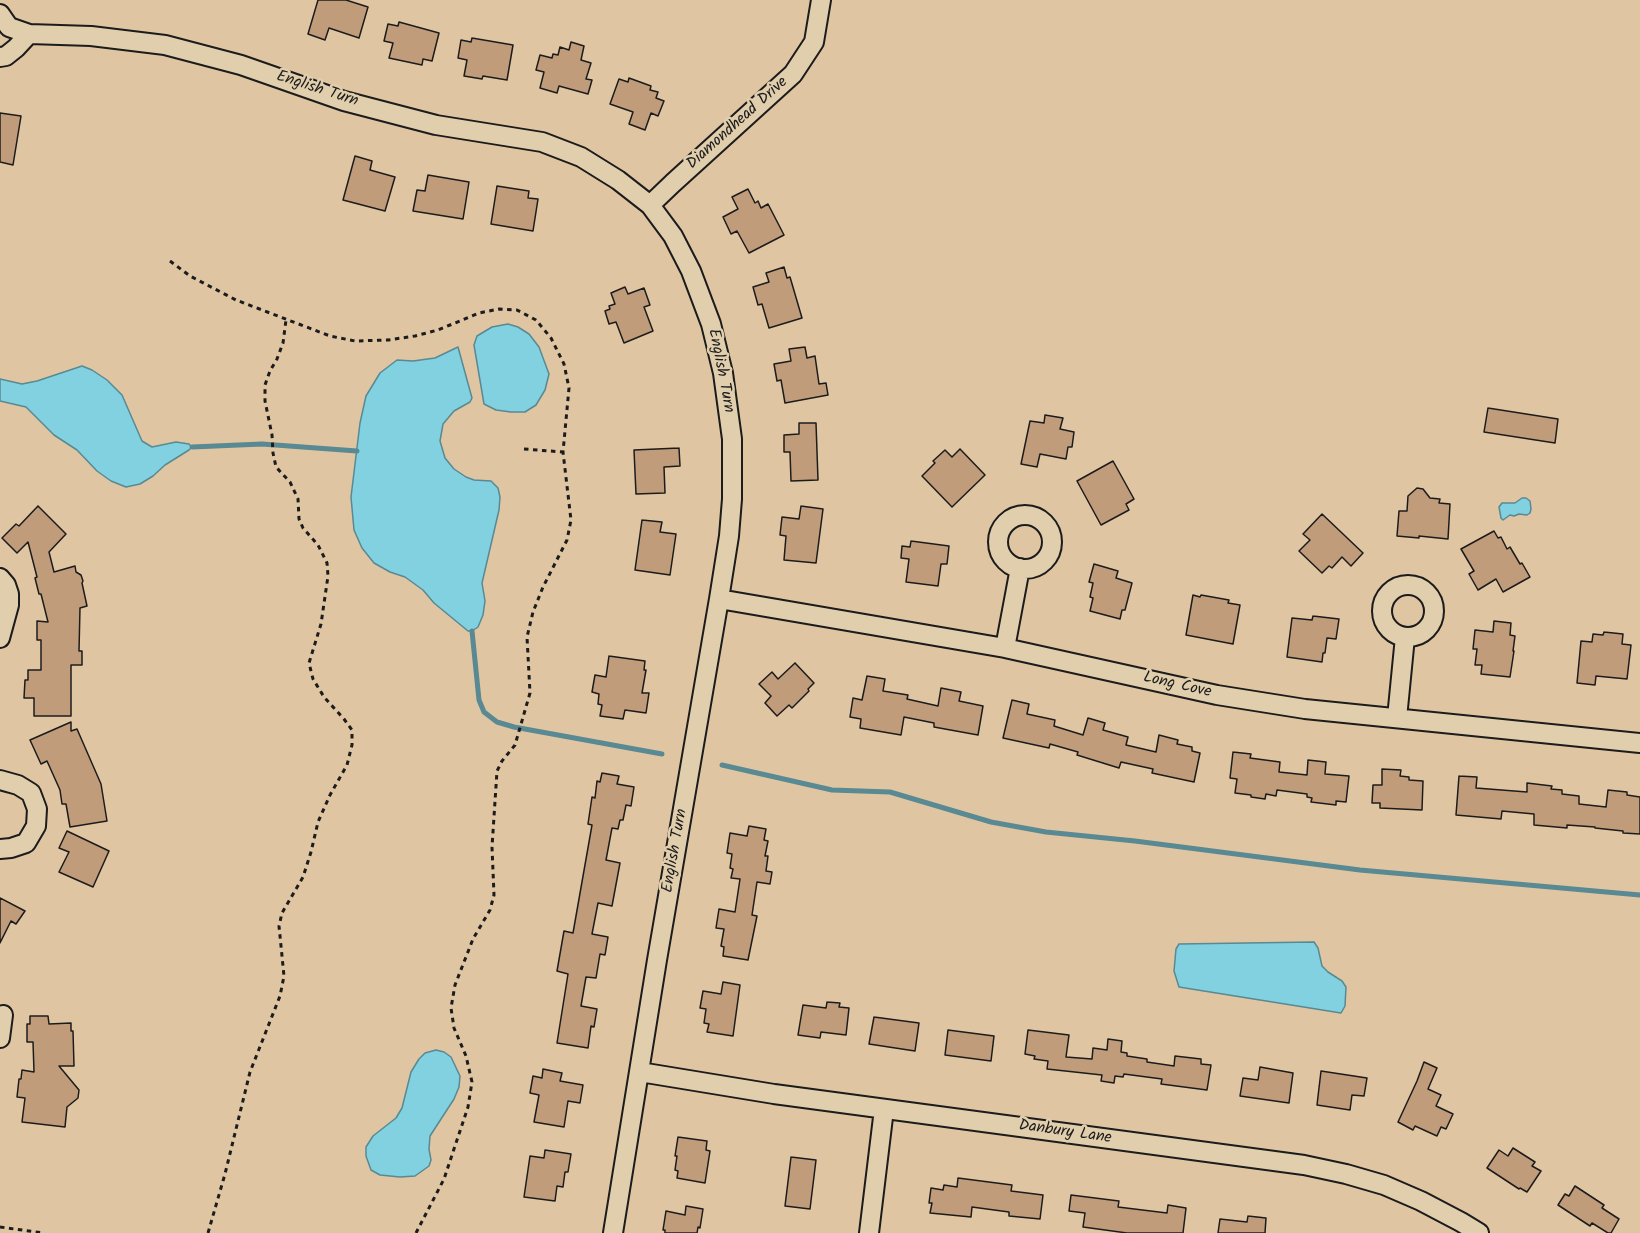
<!DOCTYPE html>
<style>
body{margin:0}
canvas{display:block;background:#dfc5a2}
</style>
<canvas width="1640" height="1233"></canvas>
<script>
const c = document.querySelector('canvas').getContext('2d');
c.lineJoin = 'round';
function fill(path, color) {
  c.fillStyle = color;
  c.fill(path, 'evenodd');
}
function toPath(rows) {
  const path = new Path2D();
  for (const r of rows) {
    if (r.length === 3) {
      path.moveTo(r[0] + r[2], r[1]);
      path.arc(r[0], r[1], r[2], 0, 2 * Math.PI);
      continue;
    }
    path.moveTo(r[0], r[1]);
    for (let i = 2; i < r.length; i += 2) path.lineTo(r[i], r[i + 1]);
  }
  return path;
}
function strokePath(path, color, width, dash) {
  c.strokeStyle = color;
  c.lineWidth = width;
  c.lineCap = dash ? 'butt' : 'round';
  c.setLineDash(dash || []);
  c.stroke(path);
}
function drawText(font, color, halo, rows, align = 'center') {
  c.font = font + ' Kalam,sans-serif';
  c.lineWidth = 5;
  c.setLineDash([]);
  c.textBaseline = 'middle';
  c.strokeStyle = halo;
  c.fillStyle = color;
  for (const [text, x, y, turn = 0] of rows) {
    c.save();
    c.translate(x, y);
    c.rotate((+turn || 0) * Math.PI / 180);
    c.textAlign = isNaN(turn) ? turn : align;
    if (halo) c.strokeText(text, 0, 0);
    c.fillText(text, 0, 0);
    c.restore();
  }
}
const water = toPath([
 [508,324,518,327,529,334,539,347,549,374,545,390,536,405,525,412,511,412,496,410,484,404,474,345,477,336,492,327,508,324],
 [458,347,472,398,470,402,454,411,443,424,440,441,445,458,454,469,466,477,474,480,491,481,498,488,500,497,499,510,482,583,485,601,483,615,478,627,472,631,468,631,434,603,423,590,405,577,390,572,374,563,362,548,354,530,351,497,360,423,366,396,380,373,397,360,413,361,435,358,458,347],
 [82,366,92,370,107,380,122,395,142,441,152,447,176,442,189,444,192,447,189,450,165,465,153,476,140,484,126,487,111,481,97,471,77,450,54,435,26,407,0,401,0,379,22,384,37,381,82,366],
 [1522,498,1526,498,1530,501,1531,509,1530,513,1527,515,1519,514,1514,516,1510,515,1503,520,1501,518,1499,507,1502,503,1515,503,1522,498],
 [1314,942,1318,948,1322,966,1328,972,1342,981,1346,987,1345,1006,1341,1013,1179,987,1174,971,1176,949,1179,944,1314,942],
 [436,1050,444,1052,451,1057,460,1076,459,1087,454,1099,430,1136,429,1149,431,1160,429,1166,415,1176,400,1177,380,1175,371,1170,366,1156,366,1147,373,1136,396,1118,402,1108,411,1072,419,1059,425,1053,436,1050]
]);
const stream = toPath([
 [192,447,262,444,357,451],
 [472,631,479,700,484,712,497,722,514,727,662,754],
 [722,765,832,790,890,792,991,822,1046,832,1135,841,1360,870,1640,895]
]);
const building = toPath([
 [318,0,346,0,368,7,359,38,329,28,325,40,308,34,318,0],
 [399,22,439,33,432,61,423,59,422,65,389,58,393,43,384,41,388,24,398,26,399,22],
 [472,38,513,45,507,80,483,76,482,79,464,76,467,60,458,58,461,40,471,42,472,38],
 [571,42,584,46,581,60,591,63,586,79,592,80,588,94,559,86,557,93,540,88,544,72,536,70,540,55,552,58,553,54,558,55,560,47,569,50,571,42],
 [629,78,651,86,650,90,658,92,656,98,664,101,658,116,651,113,645,130,629,124,633,112,610,104,619,79,628,82,629,78],
 [0,113,21,116,13,165,0,162,0,113],
 [355,156,372,161,370,170,395,177,385,211,343,200,355,156],
 [428,175,469,182,463,219,413,211,417,190,425,191,428,175],
 [497,186,529,191,528,198,538,199,533,231,491,224,497,186],
 [748,189,755,203,758,201,761,208,768,204,784,235,749,253,737,231,731,234,723,217,738,209,732,197,748,189],
 [784,267,787,278,790,277,802,318,769,328,762,304,758,305,753,287,769,282,766,273,784,267],
 [625,287,628,294,644,288,650,305,644,307,653,331,624,343,616,322,609,324,605,311,610,309,609,306,615,304,611,293,625,287],
 [805,347,807,358,815,356,819,384,826,383,828,395,785,403,781,380,777,381,774,364,791,361,789,349,805,347],
 [1488,408,1558,419,1555,443,1484,432,1488,408],
 [1045,415,1063,418,1060,429,1074,432,1072,447,1068,447,1066,459,1040,454,1037,467,1021,464,1030,421,1044,423,1045,415],
 [799,423,816,423,818,480,791,481,790,452,784,452,784,435,799,434,799,423],
 [679,448,680,466,664,467,665,493,636,494,634,450,679,448],
 [960,449,985,475,952,507,922,476,935,463,933,461,945,450,952,457,960,449],
 [1113,461,1134,499,1126,504,1129,510,1101,525,1077,481,1113,461],
 [1417,488,1423,489,1430,498,1440,499,1439,503,1450,504,1448,539,1419,536,1419,538,1397,536,1399,511,1407,511,1408,496,1417,488],
 [38,506,66,534,49,552,54,572,75,566,76,572,81,575,83,581,82,583,87,606,80,608,79,651,82,651,82,665,71,665,71,716,34,716,34,698,24,698,25,680,28,680,28,670,41,670,41,640,37,640,37,621,48,622,41,594,39,594,35,578,37,577,28,542,17,553,2,538,16,524,19,526,38,506],
 [801,506,823,509,816,563,784,560,786,536,780,535,782,517,799,519,801,506],
 [1322,514,1363,553,1351,566,1342,557,1332,568,1329,566,1322,573,1299,551,1310,540,1303,534,1322,514],
 [642,520,662,522,660,532,676,534,670,575,635,570,642,520],
 [1494,531,1498,538,1501,537,1507,549,1510,547,1520,564,1522,563,1530,577,1503,592,1496,579,1478,590,1469,574,1474,571,1461,549,1494,531],
 [911,541,949,546,947,564,941,564,938,586,906,582,909,559,901,558,902,546,910,547,911,541],
 [1094,564,1118,571,1116,578,1132,583,1125,610,1122,610,1120,619,1090,611,1093,598,1090,597,1093,583,1089,582,1094,564],
 [1193,595,1200,597,1201,595,1229,600,1228,603,1240,605,1233,644,1186,635,1193,595],
 [1313,616,1339,619,1336,639,1327,638,1325,653,1323,653,1322,662,1287,657,1292,618,1312,620,1313,616],
 [1494,621,1511,623,1510,635,1515,636,1513,651,1514,651,1510,677,1481,674,1482,665,1475,665,1477,649,1473,649,1475,630,1493,632,1494,621],
 [1604,632,1623,634,1622,644,1631,645,1627,679,1596,676,1595,685,1577,683,1581,641,1592,642,1593,634,1603,635,1604,632],
 [609,656,645,661,644,670,646,670,642,693,649,693,646,713,625,710,623,719,600,716,602,705,598,704,599,694,592,692,595,675,606,677,609,656],
 [795,663,814,683,808,689,809,691,792,708,789,705,777,716,765,703,771,696,759,684,772,672,778,679,795,663],
 [867,676,885,679,883,691,908,695,907,699,938,706,941,688,961,692,959,701,983,706,978,735,934,727,934,723,904,717,901,735,860,728,861,719,850,717,853,698,862,700,867,676],
 [1012,700,1029,704,1027,714,1055,720,1054,726,1083,735,1088,718,1105,723,1103,730,1128,737,1126,745,1156,752,1159,735,1178,740,1177,744,1192,747,1192,751,1200,753,1194,782,1152,773,1153,769,1121,762,1119,768,1077,755,1078,752,1050,744,1049,748,1003,738,1012,700],
 [71,722,71,731,77,729,101,784,107,821,70,827,66,804,62,804,60,790,47,761,41,764,30,740,71,722],
 [1233,752,1251,754,1250,758,1280,762,1279,772,1307,775,1308,760,1326,762,1325,774,1349,776,1346,802,1336,801,1336,805,1311,802,1312,798,1307,797,1307,794,1277,790,1276,796,1266,794,1265,799,1251,797,1251,795,1235,793,1237,779,1230,778,1233,752],
 [1382,769,1401,770,1400,776,1409,777,1409,780,1423,781,1422,810,1380,808,1380,803,1372,803,1373,785,1382,785,1382,769],
 [602,773,619,776,617,784,634,787,631,806,626,805,623,820,620,820,618,829,612,828,606,860,620,863,612,906,598,903,592,934,608,937,605,955,600,954,596,978,586,977,581,1006,597,1009,594,1027,591,1026,588,1048,557,1043,568,974,557,971,564,931,573,933,592,825,588,824,592,797,595,798,597,781,600,782,602,773],
 [1459,776,1477,777,1476,788,1527,792,1527,783,1552,786,1551,789,1562,790,1562,794,1579,796,1579,804,1606,807,1608,790,1627,792,1627,795,1640,797,1640,834,1623,833,1623,831,1595,828,1595,827,1567,825,1567,828,1534,825,1534,814,1502,811,1501,819,1456,815,1459,776],
 [749,826,766,829,764,840,768,841,765,856,768,856,766,871,772,872,770,884,757,882,752,915,757,916,748,960,723,956,724,947,721,946,724,929,716,928,719,909,735,912,740,879,731,878,733,869,730,868,732,854,727,853,730,833,747,836,749,826],
 [67,831,109,851,93,887,59,872,69,852,59,848,67,831],
 [0,898,25,911,16,924,11,921,0,943,0,898],
 [723,982,740,985,733,1036,707,1032,709,1024,704,1023,706,1009,700,1008,703,991,721,994,723,982],
 [827,1002,840,1003,839,1007,849,1008,846,1035,821,1032,820,1038,798,1035,803,1005,826,1008,827,1002],
 [30,1016,48,1016,49,1024,71,1023,71,1031,73,1031,74,1066,59,1066,79,1090,78,1098,67,1107,65,1127,22,1122,25,1098,17,1097,19,1079,21,1079,22,1070,34,1072,33,1042,27,1042,27,1024,30,1024,30,1016],
 [874,1017,919,1023,915,1051,869,1044,874,1017],
 [948,1030,994,1036,991,1061,945,1055,948,1030],
 [1028,1030,1069,1035,1066,1057,1092,1059,1093,1048,1107,1050,1108,1039,1122,1041,1121,1052,1127,1053,1127,1056,1147,1059,1147,1062,1174,1066,1175,1056,1201,1059,1201,1064,1211,1065,1207,1090,1161,1084,1162,1079,1124,1074,1123,1077,1115,1076,1114,1083,1101,1081,1102,1075,1047,1069,1048,1061,1034,1059,1035,1056,1025,1054,1028,1030],
 [1424,1062,1437,1068,1428,1089,1441,1095,1436,1106,1453,1114,1446,1129,1441,1127,1437,1136,1415,1126,1413,1130,1398,1122,1417,1081,1424,1062],
 [1260,1067,1293,1073,1289,1103,1240,1096,1243,1078,1258,1080,1260,1067],
 [543,1069,562,1073,560,1081,583,1085,580,1103,568,1101,564,1127,534,1122,539,1095,530,1093,533,1076,542,1078,543,1069],
 [1321,1071,1367,1078,1364,1096,1352,1095,1350,1110,1317,1105,1321,1071],
 [678,1137,707,1141,706,1150,710,1151,705,1183,677,1178,678,1171,675,1170,677,1156,675,1156,678,1137],
 [1513,1148,1535,1162,1532,1166,1541,1171,1527,1192,1520,1188,1519,1189,1487,1168,1499,1150,1508,1156,1513,1148],
 [545,1150,571,1154,568,1172,565,1172,563,1187,557,1186,555,1201,524,1197,530,1156,544,1158,545,1150],
 [791,1157,816,1160,810,1209,785,1206,791,1157],
 [958,1178,1012,1185,1011,1191,1043,1195,1040,1219,1009,1216,1009,1212,972,1207,971,1217,930,1213,932,1203,929,1203,931,1188,943,1190,944,1185,957,1187,958,1178],
 [1575,1186,1604,1205,1602,1208,1619,1219,1611,1233,1608,1233,1592,1223,1590,1226,1558,1205,1565,1194,1569,1196,1575,1186],
 [1071,1195,1119,1201,1118,1207,1167,1213,1168,1205,1186,1208,1183,1233,1127,1233,1083,1227,1085,1213,1069,1211,1071,1195],
 [686,1206,703,1209,700,1228,698,1227,697,1233,665,1233,665,1230,663,1230,666,1211,685,1215,686,1206],
 [1248,1216,1266,1218,1265,1233,1218,1233,1220,1219,1247,1222,1248,1216]
]);
const path = toPath([
 [170,261,190,276,236,300,330,336,355,341,388,340,415,336,438,330,479,313,499,309,517,310,536,320,551,338,564,364,569,388,563,452,571,520,567,540,543,587,533,612,527,637,530,693,515,745,502,761,497,771,492,847,494,895,490,910,473,939,455,985,451,1008,454,1028,466,1056,472,1082,468,1107,444,1179,416,1233],
 [524,449,563,452],
 [0,1227,43,1233],
 [208,1233,225,1174,250,1072,280,996,284,976,279,926,282,913,303,877,311,852,318,822,330,795,347,765,352,745,352,730,344,719,324,697,313,679,309,663,321,624,328,576,327,563,318,545,303,528,299,519,298,499,290,482,276,467,273,453,272,435,265,401,265,385,270,371,277,359,283,343,286,320]
]);
const minor = toPath([
 [0,14,9,27,29,34,91,36,165,45,241,65,344,101,436,125,542,142,581,157,618,180,650,205,673,236,691,271,711,324,723,373,732,439,732,499,729,536,719,599,657,960,613,1233],
 [0,57,6,56,16,48,29,34],
 [650,205,673,183,793,74,814,42,821,0],
 [1025,542,27],
 [0,578,6,585,9,594,9,605,0,638],
 [1408,611,26],
 [719,599,1005,648,1217,695,1305,709,1640,743],
 [1005,648,1020,568],
 [1397,718,1405,637],
 [0,780,18,785,31,793,37,809,36,826,26,843,11,848,0,849],
 [0,1038,3,1015],
 [640,1072,774,1094,1304,1165,1346,1174,1384,1185,1421,1201,1461,1222,1479,1233],
 [869,1233,884,1109]
]);
const streetNames = [
 ["English Turn",317,90,18],
 ["Diamondhead Drive",738,124,-42],
 ["English Turn",720,371,79],
 ["Long Cove",1177,686,13],
 ["English Turn",676,851,-80],
 ["Danbury Lane",1065,1133,8]
];
fill(water, '#82d1e0');
strokePath(water, '#598992', 1.5);
strokePath(stream, '#598992', 5);
fill(building, '#c09c7b');
strokePath(building, '#1c1c1c', 1.5);
strokePath(minor, '#1c1c1c', 22);
strokePath(path, '#1c1c1c', 3, [4.5, 4.5]);
strokePath(minor, '#e1ceac', 18);
drawText('16px', '#1c1c1c', '#e1ceac', streetNames);
</script>
